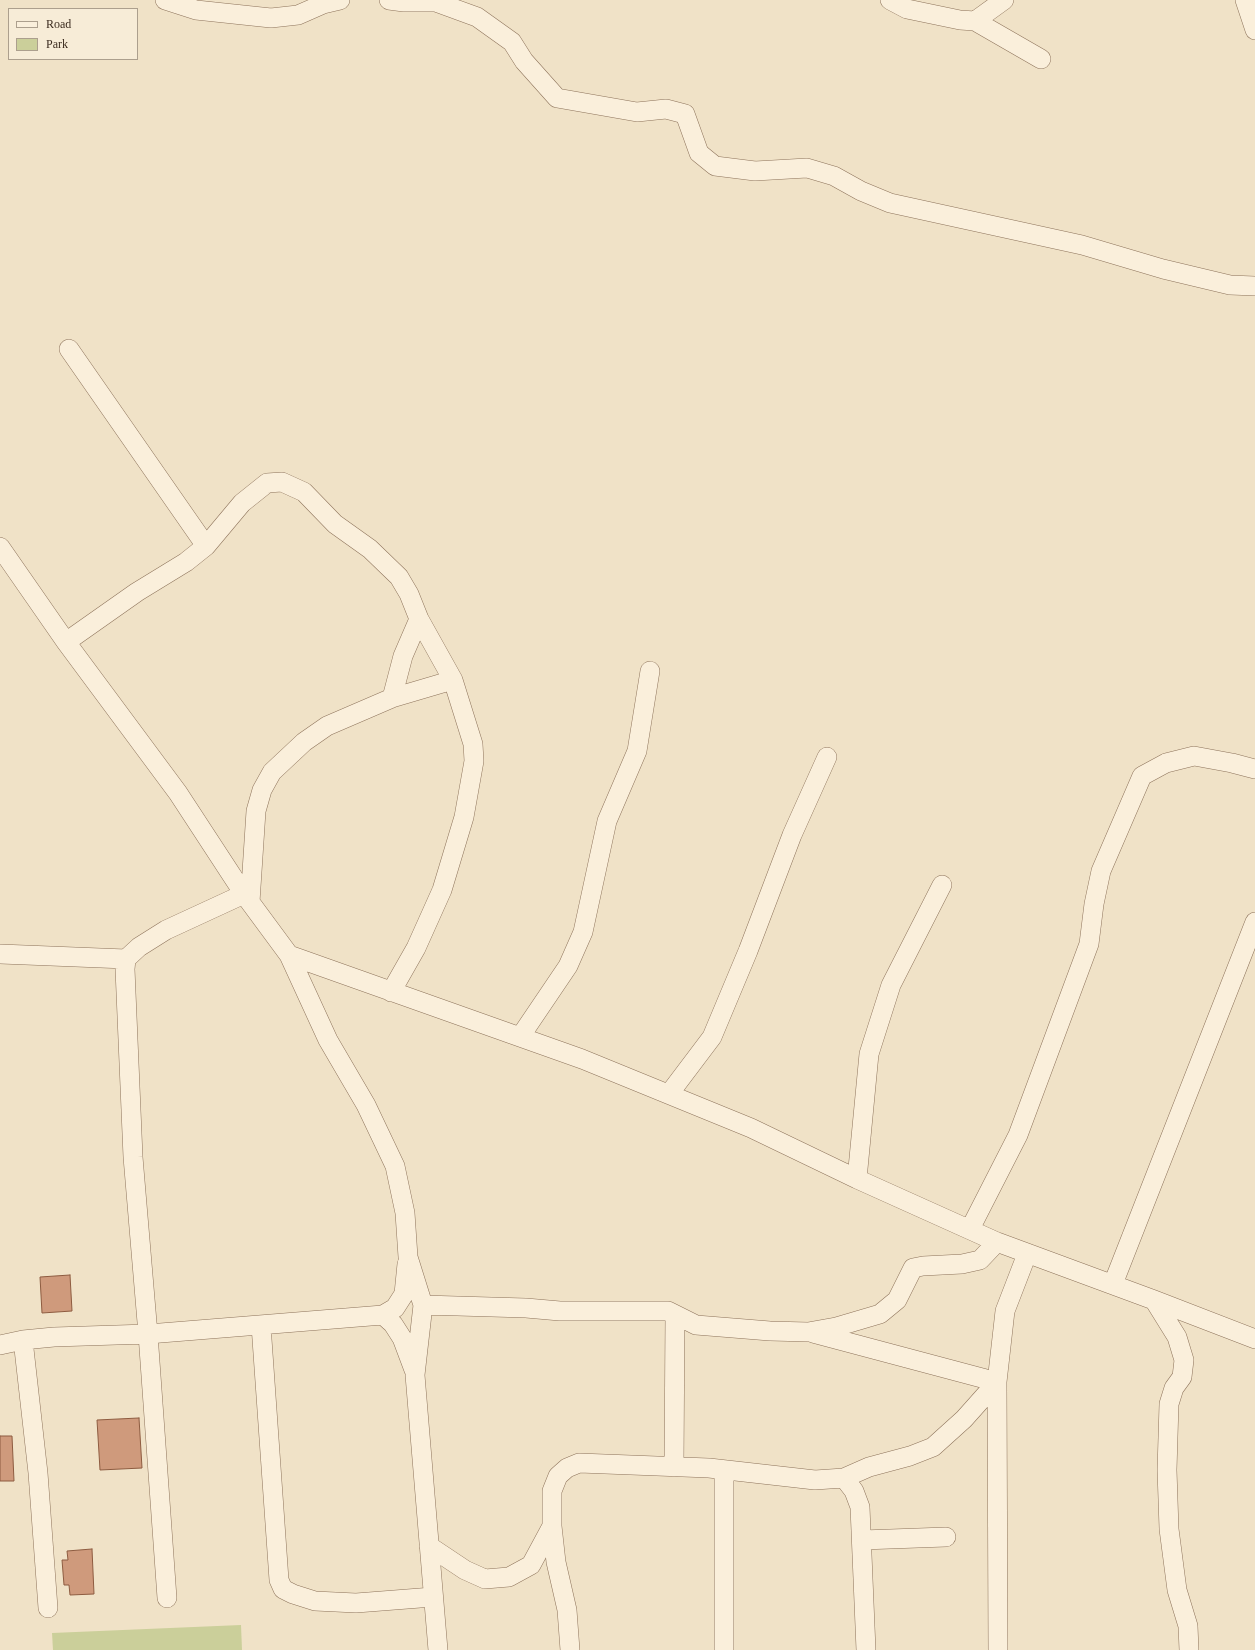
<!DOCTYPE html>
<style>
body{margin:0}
#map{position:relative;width:1255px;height:1650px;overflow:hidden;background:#f0e2c7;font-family:Georgia,serif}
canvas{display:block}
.legend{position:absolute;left:8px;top:8px;width:130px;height:52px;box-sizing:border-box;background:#f7ecd7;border:1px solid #ac9f8d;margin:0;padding:5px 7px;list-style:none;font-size:12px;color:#3c2c1f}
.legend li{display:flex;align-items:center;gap:8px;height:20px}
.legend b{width:20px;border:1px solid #ac9f8d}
</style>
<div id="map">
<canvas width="1255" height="1650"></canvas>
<ul class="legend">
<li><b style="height:5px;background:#faefdb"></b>Road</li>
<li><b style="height:11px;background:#cbcf9a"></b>Park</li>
</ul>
</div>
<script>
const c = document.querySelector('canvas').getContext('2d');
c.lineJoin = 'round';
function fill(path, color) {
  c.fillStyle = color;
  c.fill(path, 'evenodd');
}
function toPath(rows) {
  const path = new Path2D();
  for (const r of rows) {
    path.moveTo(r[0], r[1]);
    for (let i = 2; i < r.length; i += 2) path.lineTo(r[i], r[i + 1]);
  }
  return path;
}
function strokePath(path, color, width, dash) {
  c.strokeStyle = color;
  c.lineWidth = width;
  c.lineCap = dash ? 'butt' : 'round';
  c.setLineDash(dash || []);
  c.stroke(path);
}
const green = toPath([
 [241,1625,242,1650,53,1650,52,1633]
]);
const building = toPath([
 [70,1275,72,1311,42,1313,40,1277,70,1275],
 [139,1418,142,1468,100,1470,97,1420,139,1418],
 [0,1436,12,1436,14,1481,0,1481,0,1436],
 [92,1549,94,1594,70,1595,69,1585,64,1585,62,1560,68,1560,67,1551,92,1549]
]);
const minor = toPath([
 [165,0,196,10,271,18,298,15,323,4,340,0],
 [389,0,404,2,436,2,477,17,512,42,524,61,557,98,637,112,666,109,685,114,699,153,715,166,755,171,807,168,834,176,861,191,890,203,1082,245,1163,269,1230,285,1255,286],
 [890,0,907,9,960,20,975,21,1041,59],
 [1245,0,1255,30],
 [975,21,1004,0],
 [69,349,206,546],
 [0,547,66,642,178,793,244,894,289,955,328,1040,366,1105,395,1166,405,1213,408,1257,423,1305,415,1375,438,1650],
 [66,642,137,592,186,562,206,546,242,503,267,483,282,482,304,492,335,524,370,549,399,577,409,594,419,619,453,680,473,744,474,761,464,817,442,890,416,948,391,992],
 [392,698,403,656,419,619],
 [250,902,256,811,262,790,272,772,304,742,327,726,392,698,453,680],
 [0,954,126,959],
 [289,955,582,1059,751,1128,857,1179,997,1242,1154,1300,1255,1339],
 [520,1037,568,966,583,932,607,821,637,751,650,671],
 [669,1094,712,1037,748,951,792,835,827,757],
 [857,1179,869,1054,891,985,942,885],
 [970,1229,1018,1135,1089,944,1094,904,1101,871,1142,776,1166,763,1194,756,1232,763,1255,769],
 [1113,1284,1255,922],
 [1154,1300,1177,1337,1184,1360,1182,1377,1174,1388,1169,1404,1167,1470,1169,1529,1177,1590,1188,1626,1189,1650],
 [423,1305,526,1308,560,1311,668,1311,696,1325,770,1331,808,1332,836,1327,880,1314,897,1300,913,1268,923,1266,962,1264,980,1260,997,1242],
 [383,1315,393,1324,402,1338,414,1370],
 [261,1325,279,1580,283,1589,293,1594,315,1601,356,1603,433,1597],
 [813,1333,997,1382,998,1650],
 [23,1340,38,1473,48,1608],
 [0,1345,23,1340,54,1337,148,1334,383,1315,395,1308,404,1294,407,1264],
 [674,1467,675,1315],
 [724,1470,724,1650],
 [844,1478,854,1491,860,1507,866,1650],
 [862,1540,946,1537],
 [429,1546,465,1570,485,1579,509,1577,531,1565,552,1526],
 [167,1598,148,1334,133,1157,125,969,126,959,139,947,166,930,244,894],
 [570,1650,567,1610,556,1562,552,1526,552,1491,558,1476,567,1468,579,1463,709,1468,815,1480,844,1478,869,1467,910,1456,933,1447,964,1419,997,1382,1005,1311,1027,1254]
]);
fill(green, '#cbcf9a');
fill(building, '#cf9a7c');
strokePath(building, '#8d5b40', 1);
strokePath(minor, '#8d735b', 20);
strokePath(minor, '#faefdb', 19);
</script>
